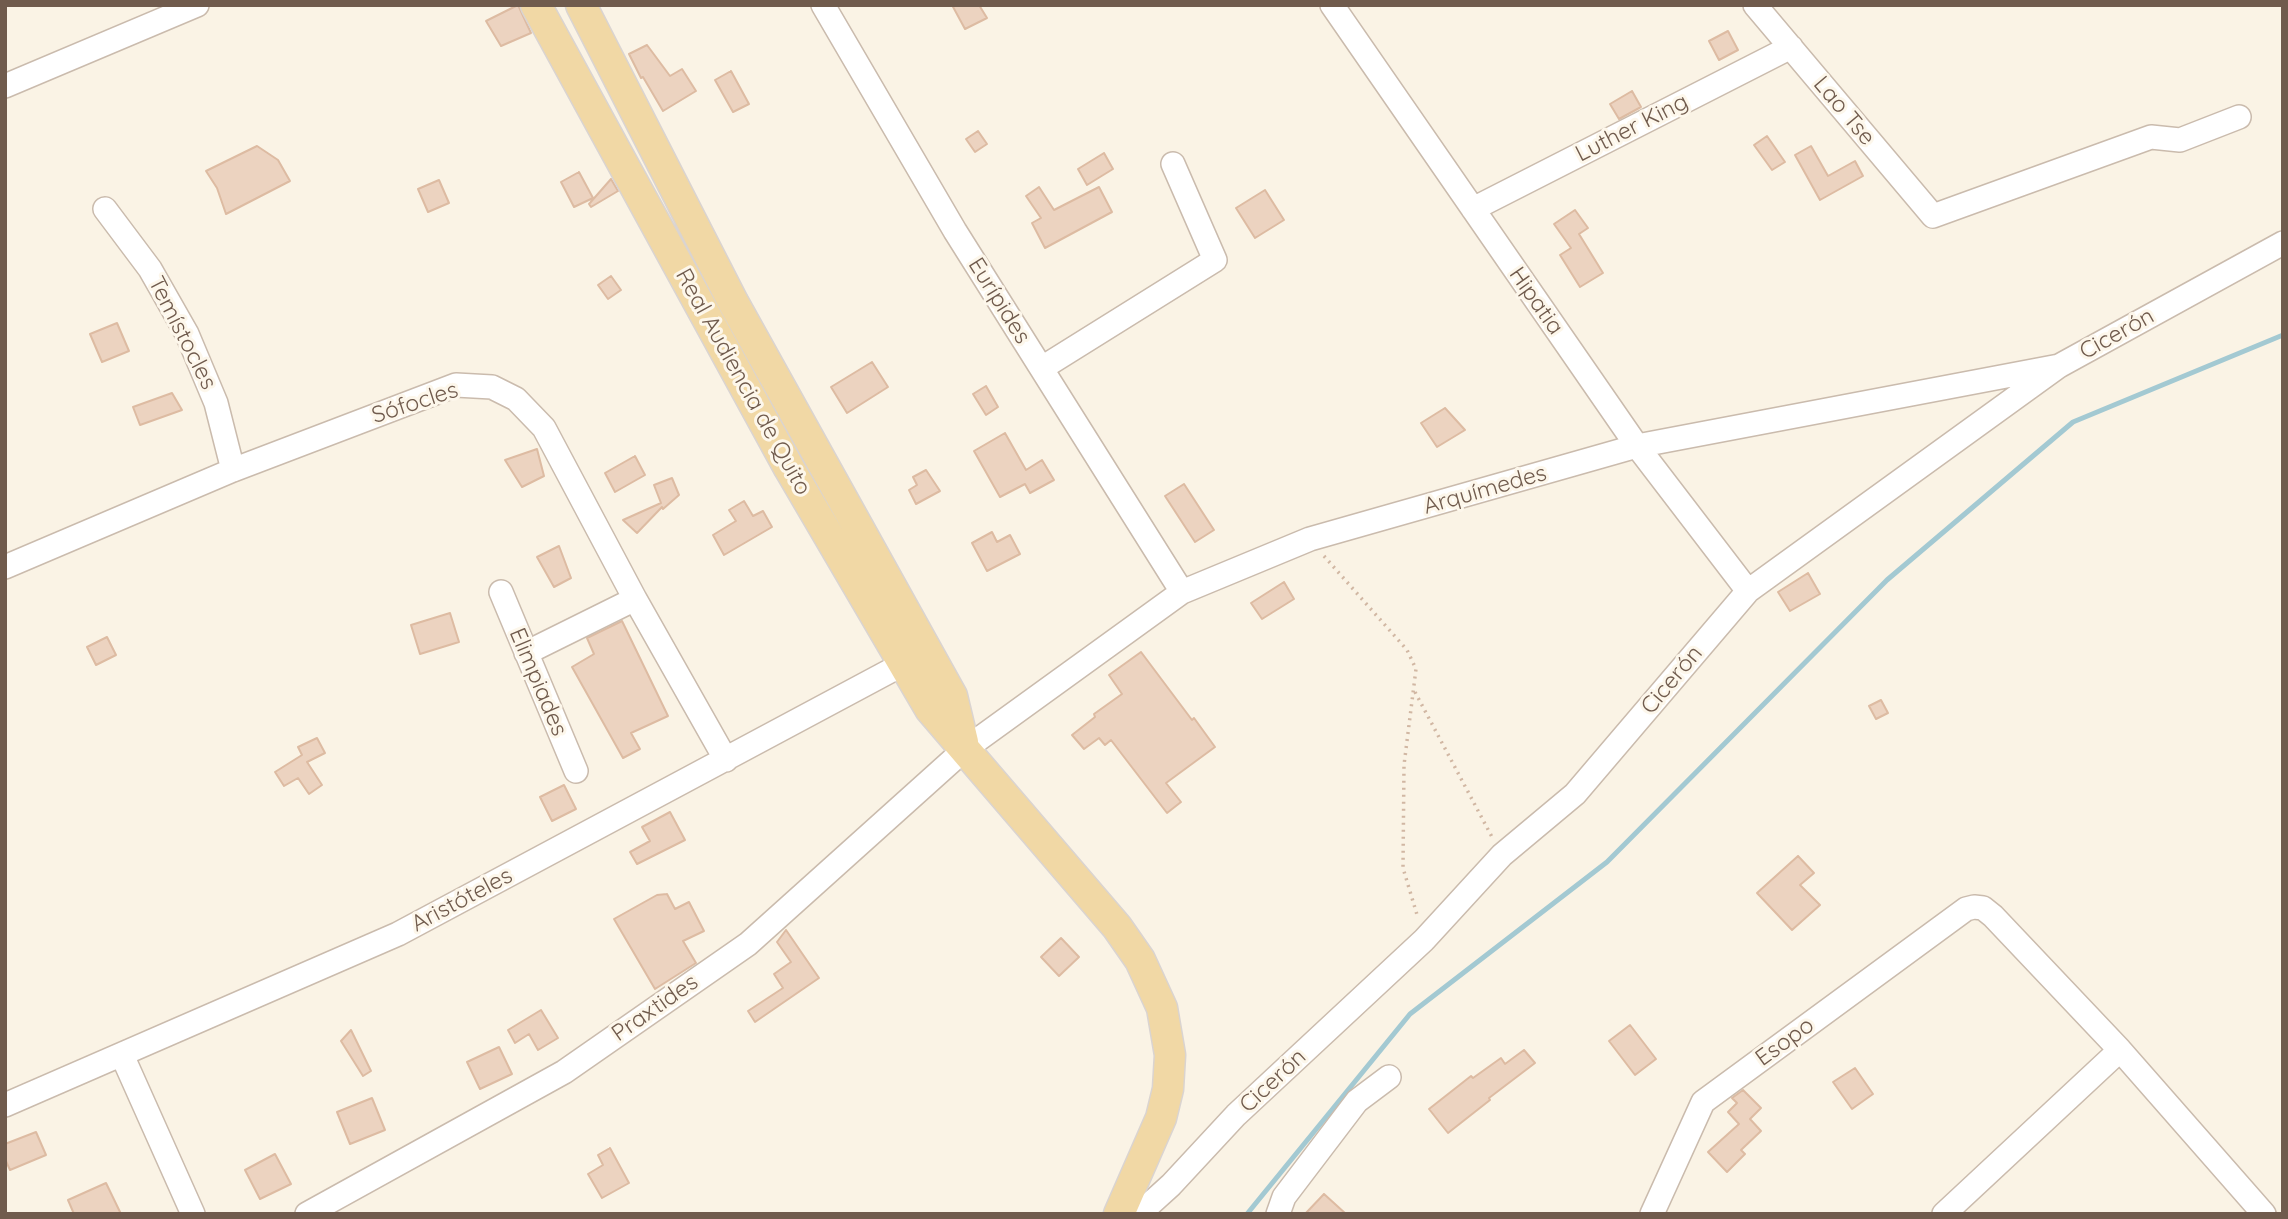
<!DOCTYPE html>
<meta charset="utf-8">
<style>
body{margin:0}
#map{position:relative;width:2288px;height:1219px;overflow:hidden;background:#faf3e5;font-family:Quicksand,sans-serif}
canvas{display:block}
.frame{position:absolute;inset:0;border:7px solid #705b4d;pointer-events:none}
</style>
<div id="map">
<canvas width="2288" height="1219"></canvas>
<div class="frame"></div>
</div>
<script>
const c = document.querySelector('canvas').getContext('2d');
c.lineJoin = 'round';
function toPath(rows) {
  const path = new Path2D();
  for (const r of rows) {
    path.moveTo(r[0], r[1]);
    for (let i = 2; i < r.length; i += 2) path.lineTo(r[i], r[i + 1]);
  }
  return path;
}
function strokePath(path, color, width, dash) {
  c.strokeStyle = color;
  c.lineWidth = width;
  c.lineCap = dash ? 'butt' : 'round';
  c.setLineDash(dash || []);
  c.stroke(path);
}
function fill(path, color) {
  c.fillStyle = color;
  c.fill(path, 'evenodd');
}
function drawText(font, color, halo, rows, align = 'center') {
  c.font = font + ' Quicksand,sans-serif';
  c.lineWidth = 6;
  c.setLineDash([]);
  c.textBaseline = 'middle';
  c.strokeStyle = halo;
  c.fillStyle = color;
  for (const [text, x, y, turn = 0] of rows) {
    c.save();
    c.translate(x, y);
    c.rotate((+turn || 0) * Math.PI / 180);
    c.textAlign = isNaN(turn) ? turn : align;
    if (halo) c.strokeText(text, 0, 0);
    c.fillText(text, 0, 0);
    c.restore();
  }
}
const stream = toPath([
 [1247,1214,1410,1014,1607,862,1887,580,2073,422,2283,335]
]);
const building = toPath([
 [518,5,531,33,501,46,486,21,518,5],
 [952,5,979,5,987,18,965,29,952,5],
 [1728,31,1738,50,1719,60,1709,41,1728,31],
 [647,45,670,76,682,69,696,91,663,111,643,77,641,78,629,54,647,45],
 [731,71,749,104,733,112,715,80,731,71],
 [1632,91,1641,107,1619,119,1610,104,1632,91],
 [978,131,987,144,975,152,966,139,978,131],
 [1767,136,1785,162,1772,170,1754,145,1767,136],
 [257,146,278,160,290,181,226,214,217,188,206,171,257,146],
 [1811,146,1828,176,1855,161,1863,176,1820,200,1795,155,1811,146],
 [1104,153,1113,169,1087,185,1078,169,1104,153],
 [579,172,593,198,574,207,561,182,579,172],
 [611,179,618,191,591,207,589,204,611,179],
 [439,180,449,203,428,212,418,189,439,180],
 [1039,187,1054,210,1099,187,1112,212,1045,248,1032,223,1041,218,1026,196,1039,187],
 [1265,190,1284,220,1255,238,1236,208,1265,190],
 [1575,210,1588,228,1579,234,1603,273,1580,287,1560,255,1571,248,1554,224,1575,210],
 [611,276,621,290,608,299,598,285,611,276],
 [117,323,129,351,102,362,90,334,117,323],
 [872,362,888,387,847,413,831,387,872,362],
 [986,386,998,407,986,415,973,394,986,386],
 [172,393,182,410,140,425,133,407,172,393],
 [1445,408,1465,430,1437,447,1421,423,1445,408],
 [1005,433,1026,470,1042,460,1054,480,1030,493,1025,484,1000,497,974,451,1005,433],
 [537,449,544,476,522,487,505,460,537,449],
 [635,456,645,475,615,492,605,473,635,456],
 [926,470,940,491,916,504,909,490,917,485,913,477,926,470],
 [672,478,679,495,663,509,662,507,637,533,623,520,661,503,654,485,672,478],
 [1184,484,1214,530,1195,542,1165,496,1184,484],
 [744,501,753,516,763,511,772,527,724,555,713,535,736,521,729,510,744,501],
 [992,532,997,542,1010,535,1020,554,987,571,972,543,992,532],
 [559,546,571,578,554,587,537,557,559,546],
 [1808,573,1820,594,1790,611,1778,592,1808,573],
 [1284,582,1294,599,1262,619,1251,603,1284,582],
 [450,613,459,642,420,654,411,625,450,613],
 [622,621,668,716,631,733,640,749,623,758,572,667,594,654,587,638,622,621],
 [107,637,116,655,96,665,87,647,107,637],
 [1141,652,1192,720,1194,718,1215,747,1166,783,1181,802,1167,813,1111,740,1105,745,1099,738,1084,749,1072,735,1095,717,1094,714,1122,694,1109,675,1141,652],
 [1881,700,1888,713,1876,719,1869,706,1881,700],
 [317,738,325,753,307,762,322,785,309,794,298,778,284,786,275,772,302,755,298,747,317,738],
 [564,785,576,809,552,821,540,797,564,785],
 [670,812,685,840,637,864,630,852,650,841,642,827,670,812],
 [1798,856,1814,873,1800,885,1820,905,1792,930,1757,893,1798,856],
 [667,894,675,909,689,902,704,931,683,941,696,963,655,989,614,919,657,895,667,894],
 [786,930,819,978,755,1022,748,1011,783,988,774,974,791,962,777,942,786,930],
 [1061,938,1079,957,1059,976,1041,957,1061,938],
 [541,1010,558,1038,538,1050,529,1034,515,1043,508,1030,541,1010],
 [1630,1025,1656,1059,1635,1075,1609,1041,1630,1025],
 [351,1030,371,1071,363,1076,341,1041,351,1030],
 [499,1047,512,1074,480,1089,467,1062,499,1047],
 [1524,1050,1535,1063,1489,1098,1490,1100,1448,1133,1429,1109,1471,1076,1473,1078,1501,1058,1505,1064,1524,1050],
 [1855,1068,1873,1094,1852,1109,1833,1082,1855,1068],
 [1743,1090,1761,1108,1750,1119,1761,1131,1741,1150,1745,1154,1727,1172,1708,1152,1739,1124,1728,1112,1737,1103,1732,1098,1743,1090],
 [372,1098,385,1130,350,1144,337,1112,372,1098],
 [36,1132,46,1155,10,1170,5,1159,5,1144,36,1132],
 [610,1148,629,1183,602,1198,588,1174,603,1165,598,1155,610,1148],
 [275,1154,291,1184,260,1199,245,1170,275,1154],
 [106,1183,121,1214,74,1214,68,1200,106,1183],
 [1324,1194,1346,1214,1305,1214,1324,1194]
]);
const path = toPath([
 [1324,556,1407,650,1416,669,1404,765,1403,868,1418,918],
 [1415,692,1492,837]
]);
const minor = toPath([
 [823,5,955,231,1182,592],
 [1332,5,1637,446,1748,591],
 [1755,5,1933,216,2151,137,2180,140,2239,117],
 [5,86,197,5],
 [105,209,150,269,187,334,216,403,233,470],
 [1473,209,1791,47],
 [1042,368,1215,260,1173,164],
 [5,567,233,470,456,385,492,387,516,399,544,428,635,599,726,760],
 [501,592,576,771],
 [526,653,635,599],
 [122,1055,193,1214],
 [5,1105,398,934,903,664],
 [307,1214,564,1072,748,944,965,749,1182,592,1310,539,1637,446,2059,366],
 [1139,1214,1171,1185,1236,1115,1424,940,1502,855,1575,794,1748,591,2059,366,2283,243],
 [1278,1214,1284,1197,1357,1101,1389,1077],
 [1652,1214,1703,1102,1966,909,1974,907,1983,908,1993,916,2120,1050,2264,1214],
 [1944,1214,2120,1050]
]);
const major = toPath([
 [536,5,789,468,930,709,1117,927,1140,960,1162,1008,1170,1055,1168,1089,1161,1118,1119,1214],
 [581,5,733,302,952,696,963,742]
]);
const streetNames = [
 ["Lao Tse",1844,111,50],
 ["Luther King",1632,128,-27],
 ["Eurípides",999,301,58],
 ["Hipatia",1536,301,55],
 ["Temístocles",182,333,63],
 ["Cicerón",2117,334,-29],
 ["Real Audiencia de Quito",743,382,61],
 ["Sófocles",415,403,-18],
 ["Arquímedes",1485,490,-16],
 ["Cicerón",1672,680,-50],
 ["Elimpiades",538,682,67],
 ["Aristóteles",462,900,-28],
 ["Praxtides",655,1008,-35],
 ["Esopo",1785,1042,-36],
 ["Cicerón",1273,1081,-43]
];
strokePath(stream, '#a3c9d2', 5);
fill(building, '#ecd3c0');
strokePath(building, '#ddbba2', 2);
strokePath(minor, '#cabbad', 26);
strokePath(major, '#dad4d1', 33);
strokePath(path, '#d1b7a3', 3.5, [2, 5]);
strokePath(minor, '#fff', 23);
strokePath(major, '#f1d8a5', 30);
drawText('23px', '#705b4d', '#fdf7eb', streetNames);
</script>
